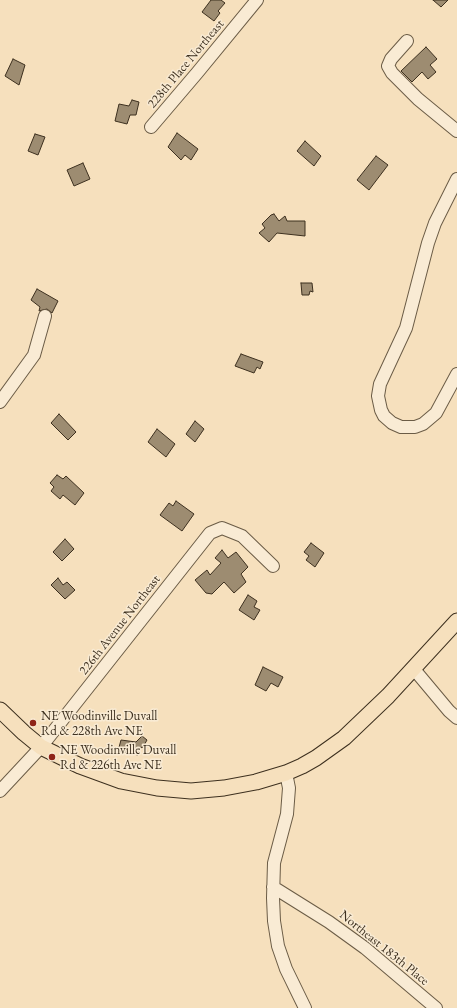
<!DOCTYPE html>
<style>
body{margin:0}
canvas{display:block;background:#f6e0bd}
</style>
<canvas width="457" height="1008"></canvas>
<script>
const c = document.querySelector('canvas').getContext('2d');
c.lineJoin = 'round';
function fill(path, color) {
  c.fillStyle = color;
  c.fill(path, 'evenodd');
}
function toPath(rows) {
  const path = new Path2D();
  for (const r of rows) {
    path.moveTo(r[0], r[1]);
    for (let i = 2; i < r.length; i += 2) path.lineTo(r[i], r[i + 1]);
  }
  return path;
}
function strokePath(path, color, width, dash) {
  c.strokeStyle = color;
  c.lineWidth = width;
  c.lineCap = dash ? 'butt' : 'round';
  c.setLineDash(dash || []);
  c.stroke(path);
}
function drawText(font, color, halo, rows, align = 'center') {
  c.font = font + ' "EB Garamond",serif';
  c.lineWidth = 3;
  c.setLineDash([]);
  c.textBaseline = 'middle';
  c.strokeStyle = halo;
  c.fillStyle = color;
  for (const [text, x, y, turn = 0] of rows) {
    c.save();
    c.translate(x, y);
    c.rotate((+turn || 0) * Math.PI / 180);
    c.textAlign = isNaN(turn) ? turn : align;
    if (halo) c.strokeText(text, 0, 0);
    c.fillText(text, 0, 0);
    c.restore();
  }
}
const building = toPath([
 [211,0,221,0,225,3,218,11,220,13,214,21,202,12,211,0],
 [433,0,448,0,441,7,433,0],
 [426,47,437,59,430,65,436,72,428,79,422,72,412,82,401,71,426,47],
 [13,59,25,65,19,85,5,76,13,59],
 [132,100,139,102,136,115,130,115,127,124,115,121,119,104,129,106,132,100],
 [177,133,198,149,191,160,185,155,181,160,168,147,177,133],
 [35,134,45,137,38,155,28,151,35,134],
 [305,141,321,156,314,166,297,151,305,141],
 [376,156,388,165,369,190,357,180,376,156],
 [83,163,90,179,74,186,67,170,83,163],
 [274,214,279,221,285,216,287,221,305,221,305,236,277,233,269,242,259,233,265,228,262,224,271,215,274,214],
 [301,283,312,283,313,292,310,291,309,295,302,295,301,283],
 [37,289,58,301,52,313,47,309,39,311,40,307,31,300,37,289],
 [241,354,263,362,260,369,257,367,254,373,235,366,241,354],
 [59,414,76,432,68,440,51,423,59,414],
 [195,421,204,429,195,442,186,434,195,421],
 [157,429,175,444,166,457,148,442,157,429],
 [57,475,63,479,66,476,84,493,75,505,63,495,60,499,51,491,54,487,50,483,57,475],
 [176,501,194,514,182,531,160,515,169,503,173,506,176,501],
 [65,539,74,549,62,561,53,552,65,539],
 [311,543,324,553,315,567,306,560,309,556,304,552,311,543],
 [222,550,228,558,236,552,248,567,241,574,246,582,234,593,224,582,212,594,206,593,195,580,207,570,210,575,221,563,215,558,222,550],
 [58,578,63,585,67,582,75,590,65,599,51,585,58,578],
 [248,595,257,601,254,607,260,610,254,620,239,610,248,595],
 [263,667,283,677,278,687,271,683,266,691,255,685,263,667],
 [142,736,147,740,143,747,138,749,138,755,118,751,121,740,136,742,142,736]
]);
const minor = toPath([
 [407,41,391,59,388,66,392,73,418,99,457,131],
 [151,127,197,73,257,0],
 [457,179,435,223,428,243,406,328,380,384,378,396,381,410,384,416,392,423,401,427,415,427,423,424,436,413,457,374],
 [0,402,34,355,45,316],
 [413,668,449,711,457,718],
 [286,773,289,788,287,814,274,863,273,898,274,921,278,946,286,969,305,1008],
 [0,791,41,747,210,533,222,528,242,536,273,566],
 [273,887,329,922,365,948,436,1008]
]);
const major = toPath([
 [0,710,24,733,41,747,80,766,121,781,157,788,191,791,224,788,256,782,286,773,302,766,316,758,344,738,388,696,457,621]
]);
const markers = [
 [33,723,4,"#8f2418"],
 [52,757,4,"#8f2418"]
];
const streetNames = [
 ["228th Place Northeast",186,64,-50],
 ["226th Avenue Northeast",120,625,-52],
 ["Northeast 183th Place",384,948,39]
];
const poiNames = [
 ["NE Woodinville Duvall",41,716],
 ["Rd & 228th Ave NE",41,731],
 ["NE Woodinville Duvall",60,750],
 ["Rd & 226th Ave NE",60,765]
];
fill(building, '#9d8c71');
strokePath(building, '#3d301f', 1);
strokePath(minor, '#6b5c46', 14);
strokePath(major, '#3d301f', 17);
strokePath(minor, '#f9ebd4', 12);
strokePath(major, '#f6e0bd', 15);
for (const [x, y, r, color] of markers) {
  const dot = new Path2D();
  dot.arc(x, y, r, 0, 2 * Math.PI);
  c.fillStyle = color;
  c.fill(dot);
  strokePath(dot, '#f9ebd4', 1.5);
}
drawText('13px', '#3d301f', '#f9ebd4', streetNames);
drawText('13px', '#3d301f', '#f9ebd4', poiNames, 'left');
</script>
